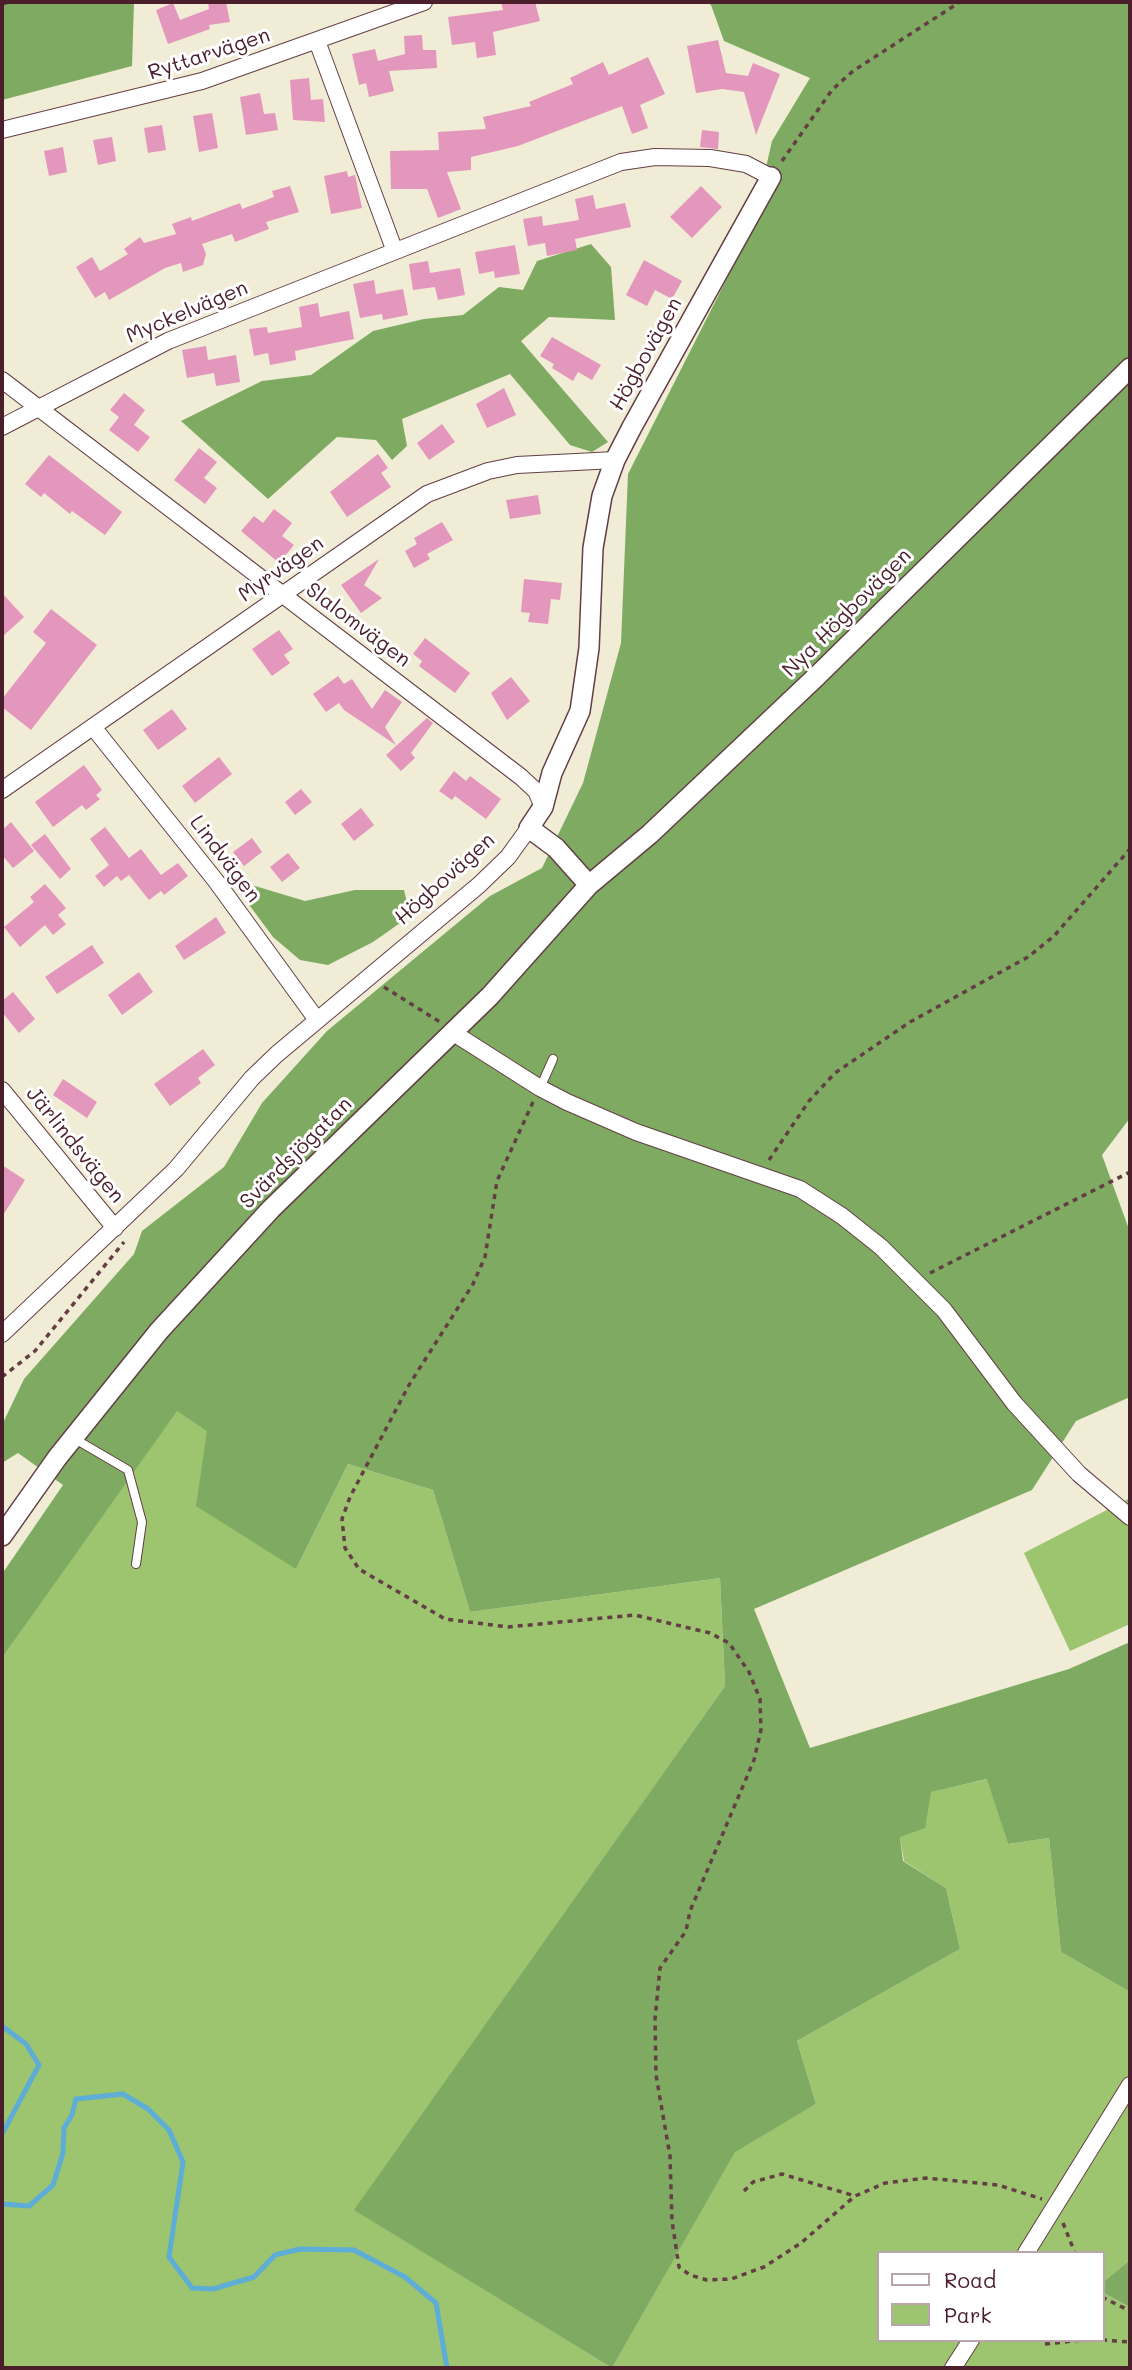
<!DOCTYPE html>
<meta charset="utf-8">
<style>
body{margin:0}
#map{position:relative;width:1132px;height:2370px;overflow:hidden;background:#f1ecd5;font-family:Mali,sans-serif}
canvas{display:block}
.frame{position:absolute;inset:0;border:4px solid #4a1f2b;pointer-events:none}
.legend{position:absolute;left:877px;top:2251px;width:228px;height:91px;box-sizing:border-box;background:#fff;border:2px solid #b7a5aa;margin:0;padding:9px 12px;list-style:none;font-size:21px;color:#4a1f2b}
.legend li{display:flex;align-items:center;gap:14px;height:35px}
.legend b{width:35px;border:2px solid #b7a5aa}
</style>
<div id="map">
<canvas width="1132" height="2370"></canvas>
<div class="frame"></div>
<ul class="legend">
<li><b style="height:9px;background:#fff"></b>Road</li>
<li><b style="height:19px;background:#9dc46f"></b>Park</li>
</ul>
</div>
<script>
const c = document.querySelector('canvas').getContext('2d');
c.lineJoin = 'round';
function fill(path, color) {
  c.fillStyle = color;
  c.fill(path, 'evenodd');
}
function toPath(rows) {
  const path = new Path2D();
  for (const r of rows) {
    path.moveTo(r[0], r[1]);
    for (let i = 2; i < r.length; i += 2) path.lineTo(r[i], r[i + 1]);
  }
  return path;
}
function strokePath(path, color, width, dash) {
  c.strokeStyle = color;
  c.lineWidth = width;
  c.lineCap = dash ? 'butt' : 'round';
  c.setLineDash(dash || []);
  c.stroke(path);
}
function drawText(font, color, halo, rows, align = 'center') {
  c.font = font + ' Mali,sans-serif';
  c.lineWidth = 6;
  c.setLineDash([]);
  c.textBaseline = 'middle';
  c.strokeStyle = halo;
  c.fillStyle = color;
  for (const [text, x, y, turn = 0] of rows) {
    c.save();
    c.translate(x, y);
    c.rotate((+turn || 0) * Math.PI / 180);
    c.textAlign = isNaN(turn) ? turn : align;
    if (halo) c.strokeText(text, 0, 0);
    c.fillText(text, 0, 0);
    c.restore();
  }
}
const green = toPath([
 [176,1410,208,1431,296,1569,348,1464,433,1490,470,1612,720,1578,725,1686,355,2210,612,2368,735,2151,816,2104,797,2041,960,1949,946,1888,904,1861,900,1837,930,1792,988,1779,1008,1844,1049,1838,1061,1952,1130,1992,1130,2260,1102,2283,1102,2253,878,2253,878,2340,1102,2340,1102,2292,1130,2307,1130,2368,2,2368,2,1658],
 [1130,1498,1130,1624,1070,1651,1024,1553]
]);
const forest = toPath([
 [2,2,134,2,132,66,2,100],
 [706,2,1130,2,1130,1118,1102,1155,1130,1232,1130,1397,1076,1421,1032,1490,754,1609,810,1748,1069,1669,1130,1642,1130,1992,1061,1952,1049,1838,1008,1844,987,1779,931,1792,925,1828,900,1837,903,1861,946,1888,960,1949,797,2041,816,2104,735,2152,612,2368,354,2210,725,1686,720,1578,470,1612,433,1490,348,1464,296,1569,196,1506,207,1431,177,1411,2,1658,2,1574,63,1485,18,1453,2,1463,2,1425,24,1379,134,1254,142,1231,224,1167,262,1103,327,1031,490,896,542,868,583,783,621,643,628,474,752,229,772,141,810,78,724,41,711,5],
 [591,244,611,267,615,320,549,317,521,341,608,442,592,452,570,445,510,374,402,419,407,446,392,460,376,440,337,437,268,499,181,421,262,381,311,375,373,331,424,319,463,315,499,287,523,290,537,261],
 [255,886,305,901,355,890,404,890,410,916,373,942,328,965,300,960,273,937,247,902,246,892],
 [1130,2260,1130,2307,1102,2292,1102,2283]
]);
const stream = toPath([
 [2,2026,26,2044,39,2065,2,2134],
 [2,2204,29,2206,53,2185,63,2153,64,2128,72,2115,76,2099,123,2094,148,2109,169,2130,183,2162,169,2257,192,2288,213,2289,254,2277,275,2255,300,2249,354,2250,405,2277,436,2303,447,2368]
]);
const building = toPath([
 [208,2,226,2,230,22,209,25,210,29,168,44,156,10,173,3,180,20,209,9],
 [501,2,535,2,540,21,493,32,496,55,477,58,475,42,452,45,448,17,503,10],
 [422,35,423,50,436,50,437,68,389,71,394,91,369,97,366,83,359,85,352,54,375,49,378,61,405,54,404,36],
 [718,40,726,73,748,76,753,63,780,74,756,135,744,92,722,89,696,93,687,46],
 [648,57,665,94,640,105,648,128,632,134,622,106,518,146,471,157,471,170,447,172,461,209,438,218,427,189,391,189,390,151,439,150,438,132,486,129,483,117,531,106,529,102,573,84,570,78,603,62,609,75],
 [309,78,311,100,323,99,325,122,293,120,290,80],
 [260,93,264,114,275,113,278,130,246,135,240,97],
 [212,113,218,148,199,152,193,116],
 [162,125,166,150,148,153,144,128],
 [702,130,719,132,718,149,700,147],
 [112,137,116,161,98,165,93,140],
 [63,147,67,172,49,176,44,151],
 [347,171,348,177,355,175,362,208,331,214,324,176],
 [290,186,299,212,266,222,269,229,235,242,232,234,202,244,206,254,203,265,183,272,181,263,165,268,109,300,105,292,95,298,76,267,92,257,100,271,128,254,124,249,140,237,144,243,176,234,172,224,191,217,192,221,240,203,242,209,274,197,272,191],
 [701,186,722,207,692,238,670,217],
 [593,195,596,209,625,203,631,227,575,239,577,250,547,256,545,243,528,246,523,219,542,216,543,226,579,220,575,199],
 [515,245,520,274,495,278,494,271,479,274,475,252],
 [644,260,682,281,672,299,655,290,647,306,626,295],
 [428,261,430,273,460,268,465,295,438,300,435,287,413,290,409,264],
 [374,280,376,294,403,289,408,315,383,320,382,314,360,318,353,284],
 [318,303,320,317,349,311,354,339,295,351,296,360,270,365,268,353,254,356,249,329,267,327,268,333,302,327,299,307],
 [552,337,601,365,592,380,578,372,573,381,552,368,554,364,540,356],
 [206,346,208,360,236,355,240,382,216,386,214,373,187,378,182,350],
 [504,388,516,415,487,428,476,404],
 [124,393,145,410,134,425,150,437,138,452,109,430,119,417,110,410],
 [442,424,455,442,429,460,417,443],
 [199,448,217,462,204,478,217,488,205,504,174,480],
 [378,454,388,468,381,473,391,487,347,517,330,492],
 [49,455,122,512,105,535,72,511,70,514,44,493,41,497,25,484],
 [538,495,541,514,510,519,506,500],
 [274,509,292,523,282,536,294,545,279,563,241,531,254,516,263,523],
 [442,522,453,540,427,554,430,559,414,568,405,551,417,544,414,538],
 [379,559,364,585,382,598,361,613,341,585],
 [524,579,562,583,560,600,551,599,548,624,528,622,530,613,521,612],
 [2,593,24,617,2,637],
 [51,609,97,645,31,730,2,707,2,699,46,643,33,632],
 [279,630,293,649,284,655,290,663,272,676,252,649],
 [425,638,470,673,455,693,419,666,422,661,413,654],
 [338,676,344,684,352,679,372,709,385,690,402,702,385,727,396,745,344,710,339,703,326,712,313,694],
 [511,677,530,701,507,720,491,693],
 [172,709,187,729,158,750,143,730],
 [427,718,433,723,411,753,415,758,401,771,386,755],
 [219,757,232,774,195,803,182,786],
 [84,765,102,790,96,795,100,799,86,810,82,805,53,827,35,802],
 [454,771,466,781,470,776,501,799,486,819,455,796,452,800,439,791],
 [301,789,312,802,295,815,285,802],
 [361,808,374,825,354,841,341,824],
 [11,822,34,851,13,868,2,855,2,830],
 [105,827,129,858,141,849,161,875,178,863,188,876,164,895,161,891,149,900,129,875,121,881,117,876,104,887,95,876,109,865,90,839],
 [45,834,71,869,60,879,31,845],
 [252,838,262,852,244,866,233,852],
 [288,853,300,868,282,882,270,867],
 [45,884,66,908,58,915,66,924,53,935,45,925,20,947,4,927,34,902,30,897],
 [216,917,226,933,184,960,175,946],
 [92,945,104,963,57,994,45,977],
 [139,972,153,992,122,1015,108,995],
 [13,992,35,1019,19,1033,2,1012,2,1001],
 [203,1049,215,1065,198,1078,201,1083,170,1106,154,1084],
 [63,1079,97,1102,87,1118,53,1095],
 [2,1165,25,1180,2,1217]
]);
const path = toPath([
 [2,4,9,2],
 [782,161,832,90,853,71,960,2],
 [384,987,440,1022],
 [533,1102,497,1181,485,1257,473,1284,409,1385,350,1497,342,1519,345,1548,359,1569,445,1619,508,1627,635,1615,710,1633,729,1643,749,1672,760,1699,761,1730,754,1760,690,1911,686,1931,660,1968,655,2019,656,2075,670,2156,672,2221,679,2267,690,2275,707,2280,731,2279,764,2267,801,2243,855,2196,885,2183,926,2178,998,2185,1042,2199],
 [769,1160,809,1101,835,1073,910,1022,1028,957,1054,936,1130,849],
 [930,1273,1130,1172],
 [2,1377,35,1351,124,1242],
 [744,2191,753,2182,782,2174,855,2196],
 [1063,2223,1075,2253],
 [1102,2297,1130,2311],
 [1102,2340,1130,2342],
 [1045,2344,1083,2340]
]);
const service = toPath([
 [540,1088,553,1059],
 [75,1439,128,1470,142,1522,136,1564]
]);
const minor = toPath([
 [317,41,394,249],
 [2,130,202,81,424,2],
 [2,380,521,777,536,791,543,807],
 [2,427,168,341,621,162,655,157,710,158,746,164,771,177],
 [93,727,216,881,317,1020],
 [2,790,427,494,488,471,517,465,615,460],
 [452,1032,540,1088,567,1102,636,1132,800,1189,842,1216,881,1247,944,1310,1014,1403,1079,1474,1130,1517],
 [2,1090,115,1228],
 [2,1334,176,1169,252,1078,277,1054,479,885,508,857,529,828],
 [1026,2253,1130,2085],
 [953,2368,971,2340]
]);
const tertiary = toPath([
 [589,885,556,848,529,828,543,807,552,773,580,711,589,648,593,548,602,496,615,460,632,427,771,177],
 [2,1536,57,1458,159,1331,271,1209,490,996,589,885,650,834,818,675,1130,368]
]);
const streetNames = [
 ["Ryttarvägen",209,54,-18],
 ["Myckelvägen",187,312,-23],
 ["Högbovägen",646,354,-61],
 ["Myrvägen",281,569,-35],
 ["Nya Högbovägen",847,613,-45],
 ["Slalomvägen",358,625,37],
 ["Lindvägen",225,859,53],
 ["Högbovägen",445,879,-42],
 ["Järlindsvägen",75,1145,51],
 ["Svärdsjögatan",296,1153,-45]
];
fill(green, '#9dc46f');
fill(forest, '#7eaa62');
strokePath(stream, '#5dadd7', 5);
fill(building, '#e497bd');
strokePath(service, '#633e44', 10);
strokePath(minor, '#633e44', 18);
strokePath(tertiary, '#633e44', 22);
strokePath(path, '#633e44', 3.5, [5, 5]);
strokePath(service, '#fff', 8);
strokePath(minor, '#fff', 16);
strokePath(tertiary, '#fff', 19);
drawText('21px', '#4a1f2b', '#fff', streetNames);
</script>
